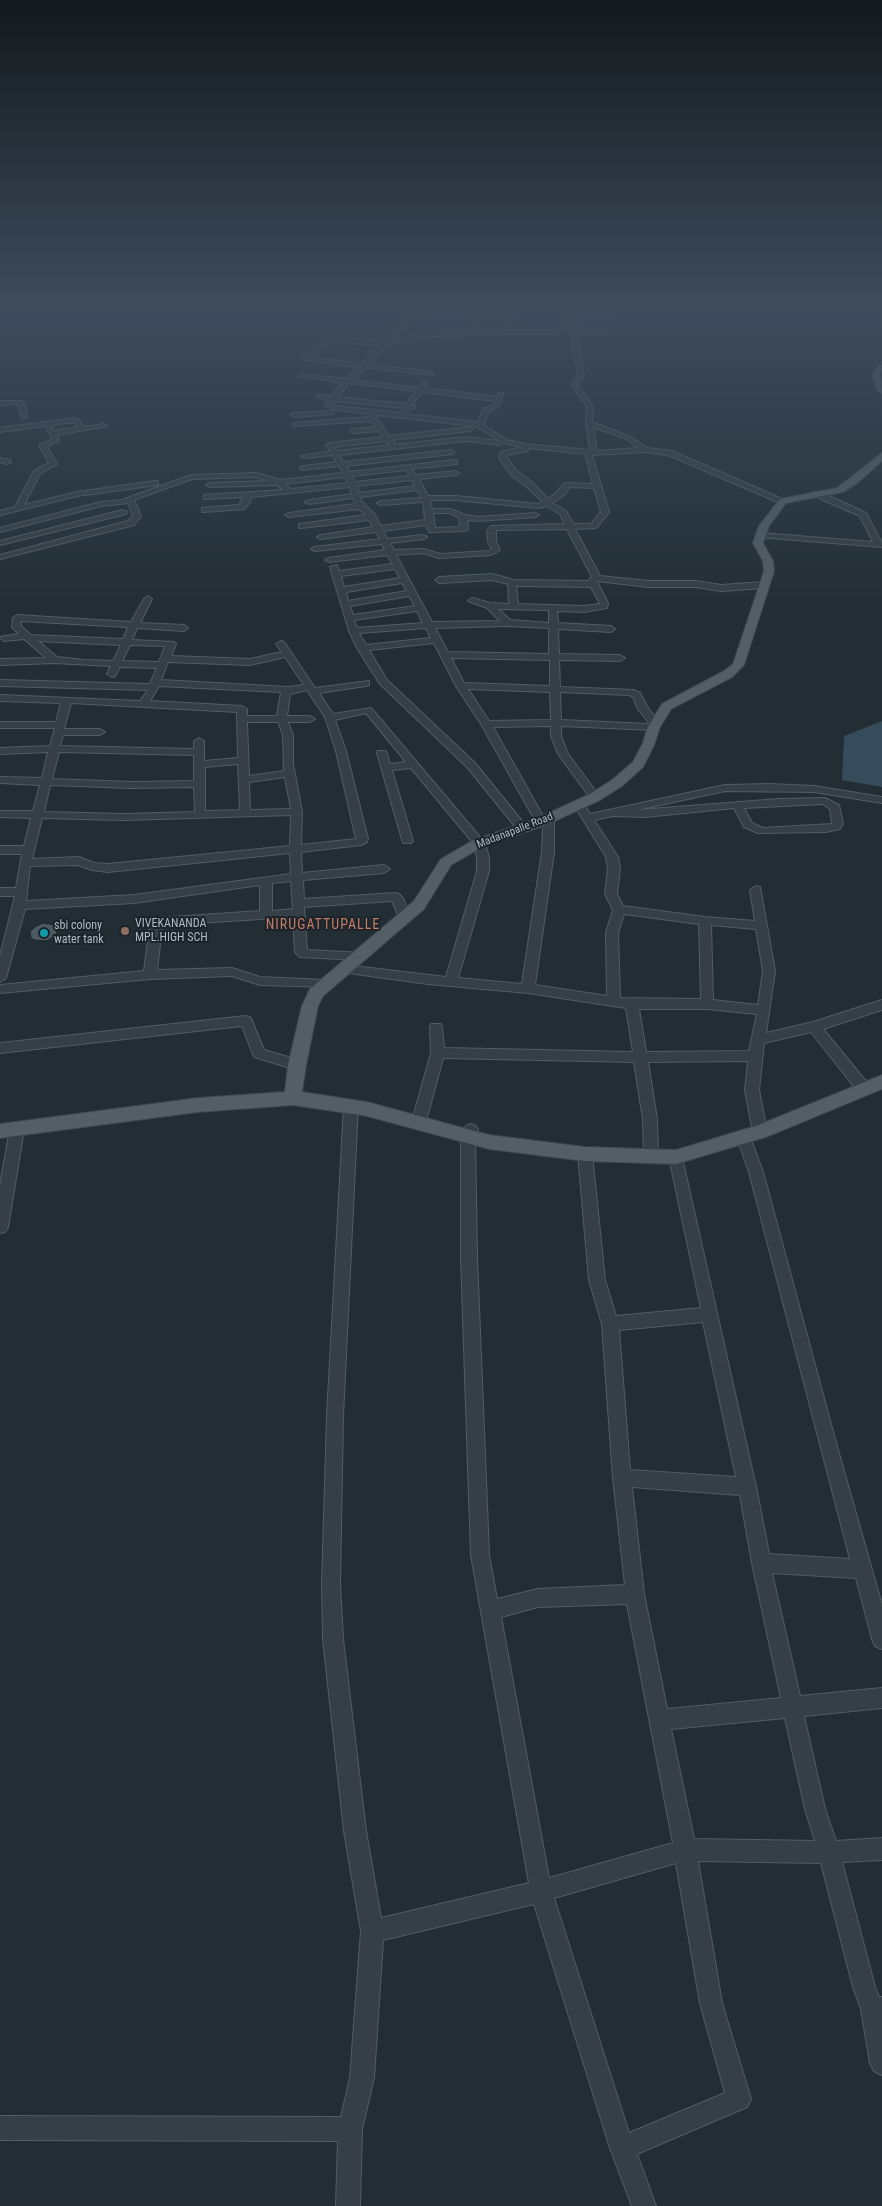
<!DOCTYPE html>
<style>
body{margin:0}
canvas{display:block;background:#222d34}
</style>
<canvas width="882" height="2206"></canvas>
<script>
const c = document.querySelector('canvas').getContext('2d');
c.lineJoin = 'round';
function fill(path, color) {
  c.fillStyle = color;
  c.fill(path, 'evenodd');
}
function toPath(rows) {
  const path = new Path2D();
  for (const r of rows) {
    path.moveTo(r[0], r[1]);
    for (let i = 2; i < r.length; i += 2) path.lineTo(r[i], r[i + 1]);
  }
  return path;
}
function strokePath(path, color, width, dash) {
  c.strokeStyle = color;
  c.lineWidth = width;
  c.lineCap = dash ? 'butt' : 'round';
  c.setLineDash(dash || []);
  c.stroke(path);
}
function drawText(font, color, halo, rows, align = 'center') {
  c.font = font + ' "Roboto Condensed",sans-serif';
  c.lineWidth = 4;
  c.setLineDash([]);
  c.textBaseline = 'middle';
  c.strokeStyle = halo;
  c.fillStyle = color;
  for (const [text, x, y, turn = 0] of rows) {
    c.save();
    c.translate(x, y);
    c.rotate((+turn || 0) * Math.PI / 180);
    c.textAlign = isNaN(turn) ? turn : align;
    if (halo) c.strokeText(text, 0, 0);
    c.fillText(text, 0, 0);
    c.restore();
  }
}
const water = toPath([
 [882,721,882,787,842,780,844,736]
]);
const building = toPath([
 [43,923,55,925,57,934,47,941,34,940,31,938,30,932,35,927,43,923]
]);
const minor = toPath([
 [566,304,572,304,573,310,603,311,604,307,609,308,609,313,606,315,573,314,576,330,609,329,612,331,609,333,577,333,584,376,577,385,593,406,592,422,631,437,647,448,672,451,787,501,780,503,668,455,645,452,592,455,609,512,596,528,575,529,600,576,648,581,696,581,721,585,764,582,768,585,764,588,721,591,696,587,648,587,598,581,597,582,608,603,607,608,584,612,557,611,558,623,611,626,615,629,611,632,558,629,559,654,620,655,625,658,620,661,559,660,560,687,634,690,640,693,648,708,661,725,654,730,561,726,561,736,568,754,600,797,595,800,591,799,558,754,551,736,551,726,493,727,544,818,549,816,554,819,554,852,535,985,607,996,606,933,613,910,605,894,608,869,606,857,574,805,575,803,583,803,590,814,725,785,769,784,814,786,882,797,882,803,814,792,725,791,637,810,779,799,825,798,839,805,843,824,840,829,826,832,758,833,744,827,734,808,645,817,613,816,594,820,618,857,620,869,617,894,623,906,705,917,755,921,750,890,756,886,760,887,775,971,766,1033,813,1022,882,1000,882,1010,823,1029,869,1085,871,1089,869,1093,859,1093,811,1032,764,1043,759,1090,767,1132,765,1136,760,1138,755,1136,753,1132,745,1090,748,1061,648,1062,657,1119,658,1157,656,1161,651,1163,646,1161,644,1157,643,1119,634,1062,443,1058,428,1114,426,1118,421,1119,416,1118,414,1114,431,1053,430,1027,431,1024,441,1024,442,1027,444,1048,633,1052,626,1008,528,993,428,984,341,972,339,969,341,966,345,965,446,977,477,871,477,858,474,844,411,768,392,770,413,841,411,843,403,843,377,753,378,751,386,751,390,764,406,762,366,713,335,720,346,751,368,839,367,842,361,845,301,852,302,873,384,865,390,869,384,873,303,880,304,899,395,893,399,894,404,900,410,917,408,920,400,920,392,901,304,907,307,950,364,953,366,956,360,960,300,957,295,952,293,917,164,925,162,927,157,970,232,968,260,977,325,980,329,981,331,984,329,987,260,985,232,976,150,979,0,993,0,985,144,971,150,925,157,918,260,911,260,885,134,903,25,909,6,978,0,982,0,956,15,896,0,896,0,888,16,888,22,854,0,854,0,846,24,846,31,818,0,817,0,811,33,811,40,785,0,783,0,777,42,778,48,752,0,754,0,748,50,746,55,728,0,728,0,722,56,722,61,703,0,701,0,695,140,701,148,690,0,686,0,680,150,684,157,668,120,667,115,676,112,677,107,674,111,666,54,663,0,665,0,659,46,658,24,639,4,641,0,637,19,634,12,627,13,618,17,615,131,622,144,599,148,596,152,599,140,623,184,625,188,628,184,631,137,628,132,640,174,642,176,644,171,656,250,659,282,652,276,644,281,641,284,642,315,688,369,681,369,685,366,686,319,693,333,714,371,708,485,843,489,858,489,871,458,978,522,984,542,852,543,825,537,824,536,822,481,724,456,686,434,643,369,650,387,680,475,763,526,826,527,828,526,830,518,830,467,767,380,684,357,648,349,631,330,567,337,565,339,571,393,564,387,555,329,562,325,560,329,558,385,550,382,544,315,551,311,549,315,547,380,539,376,532,321,539,317,537,321,535,373,527,369,520,302,528,299,528,299,524,366,515,359,509,289,517,285,515,289,513,355,504,353,498,309,504,305,502,309,500,352,494,350,487,251,497,250,502,244,509,205,512,202,512,202,508,239,505,243,497,207,499,204,499,204,495,283,490,277,485,210,487,206,485,210,483,268,481,255,477,192,479,134,500,141,516,134,525,0,559,0,555,128,521,133,516,128,503,101,506,0,532,0,528,101,502,122,500,191,475,256,473,280,480,343,473,339,466,301,470,300,468,304,466,337,462,332,455,305,458,301,456,330,451,326,445,330,443,383,437,379,431,353,433,350,431,353,429,376,427,371,421,293,426,293,424,295,423,369,417,368,414,332,409,325,405,328,400,316,397,319,395,331,396,343,383,299,376,302,374,346,379,359,367,302,360,300,357,321,345,327,338,385,342,404,319,420,317,422,312,428,310,467,311,473,314,476,318,510,317,516,320,515,325,512,327,509,325,510,321,477,322,476,331,570,330,566,304],
 [427,314,466,315,471,320,470,331,426,331,417,333,409,338,394,339,408,322,425,319,427,314],
 [571,333,578,376,571,385,587,406,586,423,590,450,525,444,507,440,483,425,489,411,499,406,503,393,499,393,497,397,424,388,427,384,424,382,418,388,353,380,365,368,434,375,432,372,369,364,391,343,411,342,421,336,571,333],
 [329,342,381,345,362,364,308,357,325,347,329,342],
 [349,383,416,391,406,404,337,397,349,383],
 [422,392,495,401,493,405,484,409,478,422,406,414,410,409,415,408,415,406,412,405,422,392],
 [335,401,404,408,400,413,336,406,332,404,335,401],
 [375,415,475,426,500,441,466,437,393,445,395,443,392,440,470,431,473,429,470,427,389,436,375,415],
 [593,427,627,439,638,448,597,451,593,427],
 [386,441,390,445,337,451,334,447,386,441],
 [466,441,500,445,503,443,522,447,501,452,499,458,512,476,526,486,543,502,538,504,456,496,428,496,419,479,455,475,459,473,455,471,416,475,411,469,457,464,457,460,454,460,350,472,346,466,453,454,454,452,450,450,343,462,339,455,466,441],
 [528,448,585,454,593,484,564,483,559,490,548,499,532,482,518,472,507,458,507,455,528,451,528,448],
 [407,470,409,476,355,482,352,476,407,470],
 [345,477,348,483,291,489,285,484,345,477],
 [412,480,415,486,359,493,357,486,412,480],
 [569,487,594,488,601,512,591,524,573,524,566,511,552,503,565,494,569,487],
 [417,490,422,498,381,501,377,503,381,505,423,502,425,520,381,526,375,515,362,502,360,497,417,490],
 [430,500,456,500,538,508,547,506,560,514,565,524,491,526,487,531,488,542,492,549,489,551,440,554,424,549,394,550,390,543,423,539,427,537,423,535,387,539,383,531,426,525,429,532,432,532,464,531,468,529,467,520,478,521,535,517,539,515,535,513,478,517,465,515,451,509,432,509,430,500],
 [433,513,450,513,459,518,460,527,435,528,433,513],
 [567,529,592,577,588,581,514,580,492,574,439,577,435,580,439,583,492,580,508,584,509,604,490,603,472,598,468,601,487,608,500,621,432,622,396,555,423,553,439,558,491,555,500,550,496,542,496,530,567,529],
 [395,569,400,578,344,587,341,576,395,569],
 [402,583,407,591,348,601,346,592,402,583],
 [516,586,591,587,600,604,584,606,518,604,516,586],
 [409,596,415,606,353,615,350,606,409,596],
 [498,609,549,610,549,623,510,620,498,609],
 [417,611,423,623,357,628,354,620,417,611],
 [21,621,128,627,123,639,31,635,21,626,21,621],
 [508,626,549,628,549,654,448,652,435,628,508,626],
 [426,628,431,638,366,645,359,633,426,628],
 [38,641,121,645,113,661,84,660,57,657,38,641],
 [130,645,165,646,159,662,122,661,130,645],
 [285,657,304,685,288,687,161,680,168,662,250,665,285,657],
 [451,658,550,660,550,686,464,683,451,658],
 [159,686,281,692,277,716,247,716,247,709,242,706,150,701,159,686],
 [468,689,550,692,551,720,489,721,468,689],
 [307,690,325,717,336,751,356,839,301,845,302,812,293,764,293,735,288,722,310,722,315,719,310,716,287,716,290,694,307,690],
 [560,692,629,695,633,697,638,709,650,724,561,720,560,692],
 [71,703,237,712,238,758,204,761,204,741,199,738,194,741,194,749,60,746,63,735,100,735,105,732,100,729,64,729,71,703],
 [247,722,278,722,283,735,284,771,249,776,247,722],
 [59,752,194,755,194,781,132,782,52,779,59,752],
 [238,764,240,810,205,811,205,767,238,764],
 [285,777,291,809,250,810,249,782,285,777],
 [50,785,132,788,194,787,195,812,123,814,44,812,50,785],
 [823,804,830,809,832,824,763,828,752,823,744,808,823,804],
 [291,815,290,846,108,864,94,863,79,857,32,859,42,818,123,820,291,815],
 [290,853,291,874,134,895,26,901,30,866,78,865,92,870,108,872,290,853],
 [291,881,293,909,272,911,272,883,291,881],
 [624,914,699,924,701,999,620,998,618,933,624,914],
 [711,925,756,929,763,971,758,1005,713,1000,711,925],
 [639,1009,707,1009,757,1014,749,1051,646,1052,639,1009],
 [0,401,22,401,25,405,27,417,22,418,18,404,0,405,0,401],
 [331,411,334,413,333,414,294,417,291,415,294,413,331,411],
 [76,418,85,427,104,424,107,426,57,435,59,441,47,446,57,464,40,474,24,505,77,492,155,481,158,481,158,485,77,496,0,515,0,511,15,507,34,471,49,463,39,445,53,439,45,426,0,432,0,428,76,418],
 [74,422,78,427,54,431,51,425,74,422],
 [0,458,10,460,11,462,7,464,0,462,0,458],
 [814,492,820,492,866,513,882,543,882,547,758,537,757,535,761,533,873,542,860,516,814,496,814,492],
 [123,510,127,512,126,514,0,545,0,541,123,510],
 [246,1016,251,1018,252,1021,264,1050,302,1061,304,1065,302,1069,297,1070,254,1057,242,1026,0,1053,0,1043,246,1016],
 [351,1100,356,1101,358,1105,343,1416,340,1584,343,1639,366,1831,381,1918,529,1883,471,1555,461,1257,461,1137,464,1130,466,1126,471,1124,476,1126,478,1130,475,1137,477,1257,489,1555,497,1599,538,1589,625,1585,613,1478,602,1324,589,1280,578,1154,580,1150,585,1148,590,1150,592,1154,605,1280,616,1316,701,1308,669,1157,671,1153,676,1151,681,1153,756,1487,769,1554,850,1559,749,1172,737,1138,739,1134,744,1132,749,1134,763,1172,836,1443,882,1605,882,1649,875,1646,872,1639,856,1578,772,1573,800,1696,882,1688,882,1708,804,1716,825,1809,836,1841,882,1838,882,1860,842,1862,875,1987,879,1997,882,1997,882,2075,874,2071,870,2063,861,2009,853,1987,821,1863,698,1861,722,2003,751,2099,747,2107,637,2154,656,2206,632,2206,610,2148,534,1904,383,1940,374,2078,362,2129,360,2206,336,2206,338,2141,0,2140,0,2116,341,2117,350,2078,361,1931,344,1831,323,1639,322,1584,327,1416,344,1105,346,1101,351,1100],
 [703,1322,736,1477,630,1470,619,1330,703,1322],
 [632,1487,740,1495,752,1563,781,1698,667,1709,644,1594,632,1487],
 [627,1604,673,1843,549,1878,501,1617,538,1607,627,1604],
 [785,1718,805,1809,815,1841,694,1839,671,1729,785,1718],
 [676,1863,700,2003,725,2093,629,2133,554,1898,676,1863],
 [17,1123,22,1125,24,1129,8,1227,5,1232,0,1233,0,1185,10,1129,12,1125,17,1123]
]);
const major = toPath([
 [879,365,882,365,880,376,882,393,878,391,872,376,879,365],
 [882,453,882,461,856,484,843,492,786,503,769,526,763,543,773,561,774,571,744,665,732,677,671,709,660,727,654,745,643,767,622,786,600,800,546,825,484,846,451,865,424,909,323,996,318,1006,306,1065,302,1092,367,1102,489,1135,585,1147,676,1150,756,1126,882,1075,882,1089,766,1137,676,1164,585,1161,489,1149,367,1116,293,1105,198,1112,0,1138,0,1124,198,1098,285,1092,288,1065,302,1006,310,989,414,901,441,859,474,840,536,819,590,794,612,780,633,762,642,745,648,727,662,704,724,671,733,664,764,571,763,561,753,543,759,526,780,499,837,488,882,453]
]);
const markers = [
 [125,931,5,"#8d6e63"],
 [44,933,5,"#0f9aa8"]
];
const farStreetnames = [
 ["Madanapalle Road",515,831,-21]
];
const poiNames = [
 ["VIVEKANANDA",135,924],
 ["MPL.HIGH SCH",135,938],
 ["sbi colony",54,926],
 ["water tank",54,940]
];
const neighbourhoodNames = [
 ["NIRUGATTUPALLE",323,925]
];
fill(water, '#374c5a');
fill(building, '#4d5a63');
strokePath(building, '#1c262c', 1);
strokePath(minor, '#525d63', 2);
strokePath(major, '#3e484f', 2);
fill(minor, '#353f45');
fill(major, '#535e65');
const sky = c.createLinearGradient(0, 0, 0, 613);
sky.addColorStop(0, '#13191d');
sky.addColorStop(0.5, '#3e4c5c');
sky.addColorStop(1, '#3e4c5c00');
c.fillStyle = sky;
c.fillRect(0, 0, 882, 613);
for (const [x, y, r, color] of markers) {
  const dot = new Path2D();
  dot.arc(x, y, r, 0, 2 * Math.PI);
  c.fillStyle = color;
  c.fill(dot);
  strokePath(dot, '#1a242a', 2);
}
drawText('11px', '#afbac2', '#1a242a', farStreetnames);
drawText('12px', '#afbac2', '#1a242a', poiNames, 'left');
c.letterSpacing = '1px';
drawText('14px', '#c77c65', '#1a242a', neighbourhoodNames);
c.letterSpacing = '0px';
</script>
